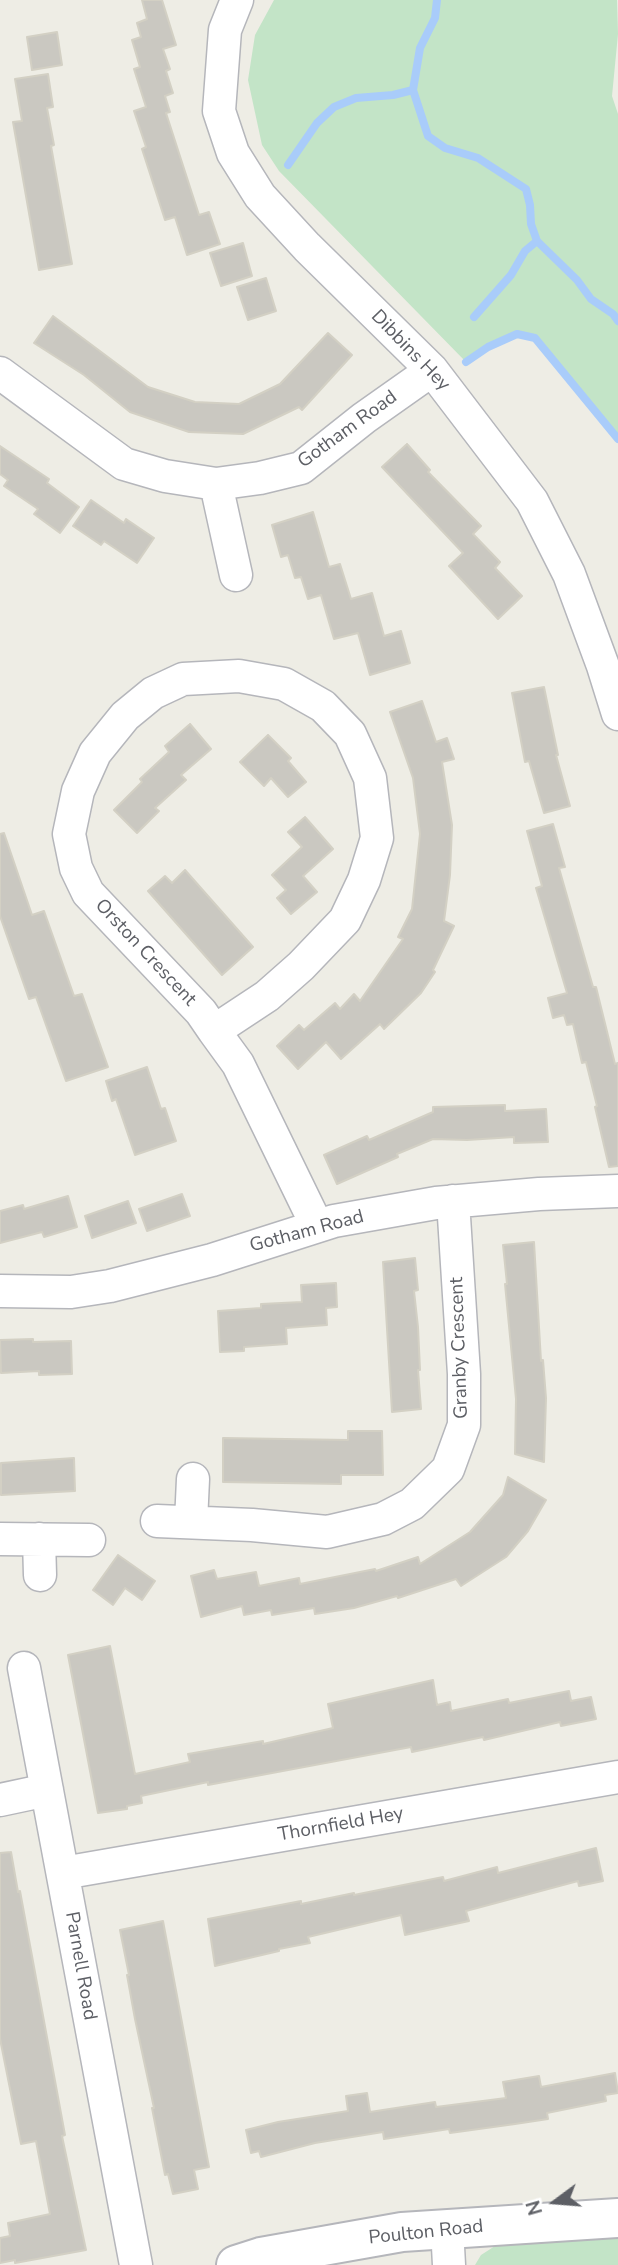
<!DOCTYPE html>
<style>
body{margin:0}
#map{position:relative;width:618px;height:2265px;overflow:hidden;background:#eeede5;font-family:"Nunito Sans",sans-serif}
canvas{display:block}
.north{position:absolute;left:520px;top:2167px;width:70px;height:70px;-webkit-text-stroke:5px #fff;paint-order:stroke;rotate:254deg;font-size:19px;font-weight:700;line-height:28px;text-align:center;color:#5d5f65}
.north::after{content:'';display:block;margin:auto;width:24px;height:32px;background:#5d5f65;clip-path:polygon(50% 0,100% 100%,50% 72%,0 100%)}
</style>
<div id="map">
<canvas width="618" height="2265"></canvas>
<div class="north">N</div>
</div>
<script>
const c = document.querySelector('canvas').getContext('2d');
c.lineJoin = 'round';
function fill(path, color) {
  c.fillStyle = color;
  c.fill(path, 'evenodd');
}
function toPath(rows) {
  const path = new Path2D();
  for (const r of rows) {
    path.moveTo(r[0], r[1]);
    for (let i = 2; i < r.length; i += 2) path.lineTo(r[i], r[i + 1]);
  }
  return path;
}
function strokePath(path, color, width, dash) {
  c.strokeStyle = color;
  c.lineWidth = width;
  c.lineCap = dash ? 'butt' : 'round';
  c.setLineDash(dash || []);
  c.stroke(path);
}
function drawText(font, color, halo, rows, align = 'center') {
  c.font = font + ' "Nunito Sans",sans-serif';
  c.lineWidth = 7;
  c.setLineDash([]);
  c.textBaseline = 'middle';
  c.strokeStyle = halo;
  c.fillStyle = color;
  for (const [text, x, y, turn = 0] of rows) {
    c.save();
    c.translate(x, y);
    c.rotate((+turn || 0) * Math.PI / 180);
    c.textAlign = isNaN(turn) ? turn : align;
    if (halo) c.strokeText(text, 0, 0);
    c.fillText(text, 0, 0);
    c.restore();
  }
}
const green = toPath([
 [274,0,617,0,618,34,612,96,618,114,618,439,535,338,517,334,488,347,466,362,279,171,262,145,248,80,255,35],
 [618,2237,618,2265,475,2265,481,2255,495,2246]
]);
const stream = toPath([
 [437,0,435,18,420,48,413,90,428,136,445,148,478,158,526,189,530,205,531,224,537,241,577,280,591,299,613,314,618,321],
 [288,165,317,123,334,107,356,98,393,95,413,90],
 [474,317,511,275,525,251,537,241],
 [466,362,488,347,517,334,535,338,618,439]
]);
const building = toPath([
 [142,0,162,0,176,45,163,49,170,69,166,71,173,93,165,96,170,112,166,113,199,215,209,212,220,244,187,255,175,217,165,220,142,149,146,147,134,111,146,107,134,69,140,67,132,40,141,37,137,23,147,19,142,0],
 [57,32,62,65,32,70,27,37,57,32],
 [48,74,53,107,47,108,54,145,51,146,72,264,39,270,13,122,22,121,15,79,48,74],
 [243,243,252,276,221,286,210,253,243,243],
 [266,278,276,311,248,320,237,287,266,278],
 [53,316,148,387,195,402,239,404,280,384,328,333,352,355,302,410,299,407,243,434,189,432,130,412,84,375,34,343,53,316],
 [407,444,430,470,428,472,481,526,473,534,500,562,495,568,522,596,498,619,449,566,463,553,382,467,407,444],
 [0,446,49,479,47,483,79,507,60,533,34,514,38,509,4,486,8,480,0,474,0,446],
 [91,500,124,523,126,519,154,538,137,563,104,541,101,545,73,526,91,500],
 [313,512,329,567,340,564,351,599,372,593,384,636,401,631,410,663,370,675,358,633,334,639,321,595,308,599,301,577,295,578,288,555,281,557,272,525,313,512],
 [544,687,558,755,556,755,570,806,544,813,529,761,525,762,512,693,544,687],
 [422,701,436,742,447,738,454,759,442,762,452,825,450,875,444,921,454,926,433,970,435,972,421,993,384,1029,380,1024,341,1059,326,1042,298,1069,277,1046,299,1025,304,1030,335,1003,340,1009,354,994,360,1001,403,939,398,937,412,909,420,834,413,778,390,712,422,701],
 [190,724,211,749,181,775,186,780,155,808,159,811,137,833,114,810,142,782,140,779,169,752,165,746,190,724],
 [268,735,291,758,288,761,306,782,288,797,271,778,264,786,240,762,268,735],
 [305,817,333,849,303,876,317,892,291,914,277,898,286,890,272,875,302,847,288,832,305,817],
 [553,824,565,867,559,868,593,987,596,987,615,1064,618,1063,618,1166,609,1167,595,1107,597,1106,586,1062,582,1063,573,1024,567,1025,564,1015,553,1018,548,998,567,993,536,888,542,886,527,831,553,824],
 [4,833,32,915,44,911,74,996,82,994,108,1067,66,1081,36,997,29,999,0,916,0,834,4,833],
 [185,870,253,947,222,975,148,891,165,876,172,883,185,870],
 [147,1067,161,1109,165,1108,176,1141,135,1155,116,1099,112,1101,106,1081,147,1067],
 [505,1105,505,1111,546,1109,548,1142,514,1143,514,1137,467,1140,433,1139,397,1154,398,1157,337,1184,324,1155,367,1136,369,1140,433,1112,433,1107,505,1105],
 [182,1194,190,1216,147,1231,139,1209,182,1194],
 [68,1196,77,1227,44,1237,42,1232,0,1243,0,1211,23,1205,24,1209,68,1196],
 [128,1201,136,1223,92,1238,85,1216,128,1201],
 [534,1242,541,1361,543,1360,546,1398,544,1462,515,1454,516,1399,505,1284,507,1284,503,1245,534,1242],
 [415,1258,418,1290,414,1291,418,1327,420,1370,418,1370,421,1409,392,1412,383,1262,415,1258],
 [336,1283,337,1307,326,1308,327,1325,286,1328,287,1344,244,1347,244,1351,220,1352,218,1311,261,1308,261,1304,302,1302,301,1285,336,1283],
 [33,1339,33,1342,71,1341,72,1374,39,1375,39,1371,1,1373,0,1340,33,1339],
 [348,1431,382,1431,383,1475,341,1475,341,1484,223,1482,223,1438,348,1440,348,1431],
 [74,1458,75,1491,1,1495,1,1463,74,1458],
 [508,1477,546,1500,528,1531,506,1557,461,1586,456,1579,398,1598,397,1596,354,1608,315,1614,314,1608,272,1615,271,1610,244,1615,242,1606,201,1617,191,1576,214,1570,217,1579,256,1572,259,1586,299,1578,300,1584,375,1569,376,1571,418,1557,420,1564,470,1532,503,1495,508,1477],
 [118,1555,155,1581,142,1600,125,1588,113,1605,93,1590,118,1555],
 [110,1646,135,1774,190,1762,188,1754,263,1741,263,1744,333,1728,328,1704,433,1680,437,1705,450,1702,451,1711,508,1699,509,1703,569,1691,571,1701,591,1697,596,1719,561,1726,560,1722,484,1740,483,1737,412,1752,411,1747,208,1785,208,1782,141,1796,142,1803,127,1806,127,1809,98,1813,68,1655,110,1646],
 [596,1848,603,1881,579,1886,578,1881,466,1911,469,1921,405,1935,401,1915,308,1937,310,1943,279,1949,279,1951,215,1966,208,1919,301,1901,301,1904,354,1893,354,1895,443,1877,444,1881,497,1867,498,1873,596,1848],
 [11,1852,18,1892,20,1891,65,2135,62,2136,86,2250,15,2263,15,2260,0,2263,0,2238,10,2236,8,2223,50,2214,36,2141,21,2144,0,2039,0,1853,11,1852],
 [163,1921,209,2167,194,2170,198,2189,173,2194,168,2174,165,2175,152,2108,154,2108,135,2019,127,1975,129,1975,120,1930,163,1921],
 [615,2073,618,2093,605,2095,606,2101,547,2113,548,2119,515,2124,450,2133,449,2129,384,2139,383,2132,315,2143,261,2157,259,2151,251,2153,246,2130,278,2122,348,2111,346,2096,367,2093,370,2112,435,2102,436,2107,506,2098,503,2082,539,2076,541,2087,615,2073]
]);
const minor = toPath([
 [237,0,225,30,219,111,233,153,260,196,307,247,432,370,532,501,569,574,603,666,618,714],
 [0,373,124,464,165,476,216,484,260,478,301,468,364,418,432,370],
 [216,484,236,575],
 [214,1031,267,996,301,966,345,920,364,880,377,838,370,778,350,734,323,706,284,684,239,676,183,679,153,693,125,716,95,753,78,791,69,834,76,868,88,893,201,1012,214,1031,238,1064,317,1226],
 [0,1291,71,1292,110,1286,212,1260,334,1221,436,1203,539,1194,618,1191],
 [157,1521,252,1525,327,1532,383,1519,412,1504,448,1469,464,1425,464,1374,453,1201],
 [191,1522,193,1479],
 [0,1539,89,1540],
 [39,1539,40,1575],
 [24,1668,136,2265],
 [0,1800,47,1790],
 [63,1873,618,1777],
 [447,2228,449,2265]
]);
const tertiary = toPath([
 [236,2265,261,2257,402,2232,618,2218]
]);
const streetNames = [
 ["Dibbins Hey",410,351,46],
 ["Gotham Road",348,430,-36],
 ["Orston Crescent",145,953,47],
 ["Gotham Road",307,1232,-15],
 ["Granby Crescent",460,1348,-92],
 ["Thornfield Hey",341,1825,-10],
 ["Parnell Road",80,1966,80],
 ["Poulton Road",426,2233,-6]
];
fill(green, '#c3e4c7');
strokePath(stream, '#a9ccfa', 8);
fill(building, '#cac8c1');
strokePath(building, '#d3d0c4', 2);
strokePath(minor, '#b5b6bb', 35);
strokePath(tertiary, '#b5b6bb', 42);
strokePath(minor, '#fff', 32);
strokePath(tertiary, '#fff', 38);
drawText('19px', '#5d5f65', '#fff', streetNames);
</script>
